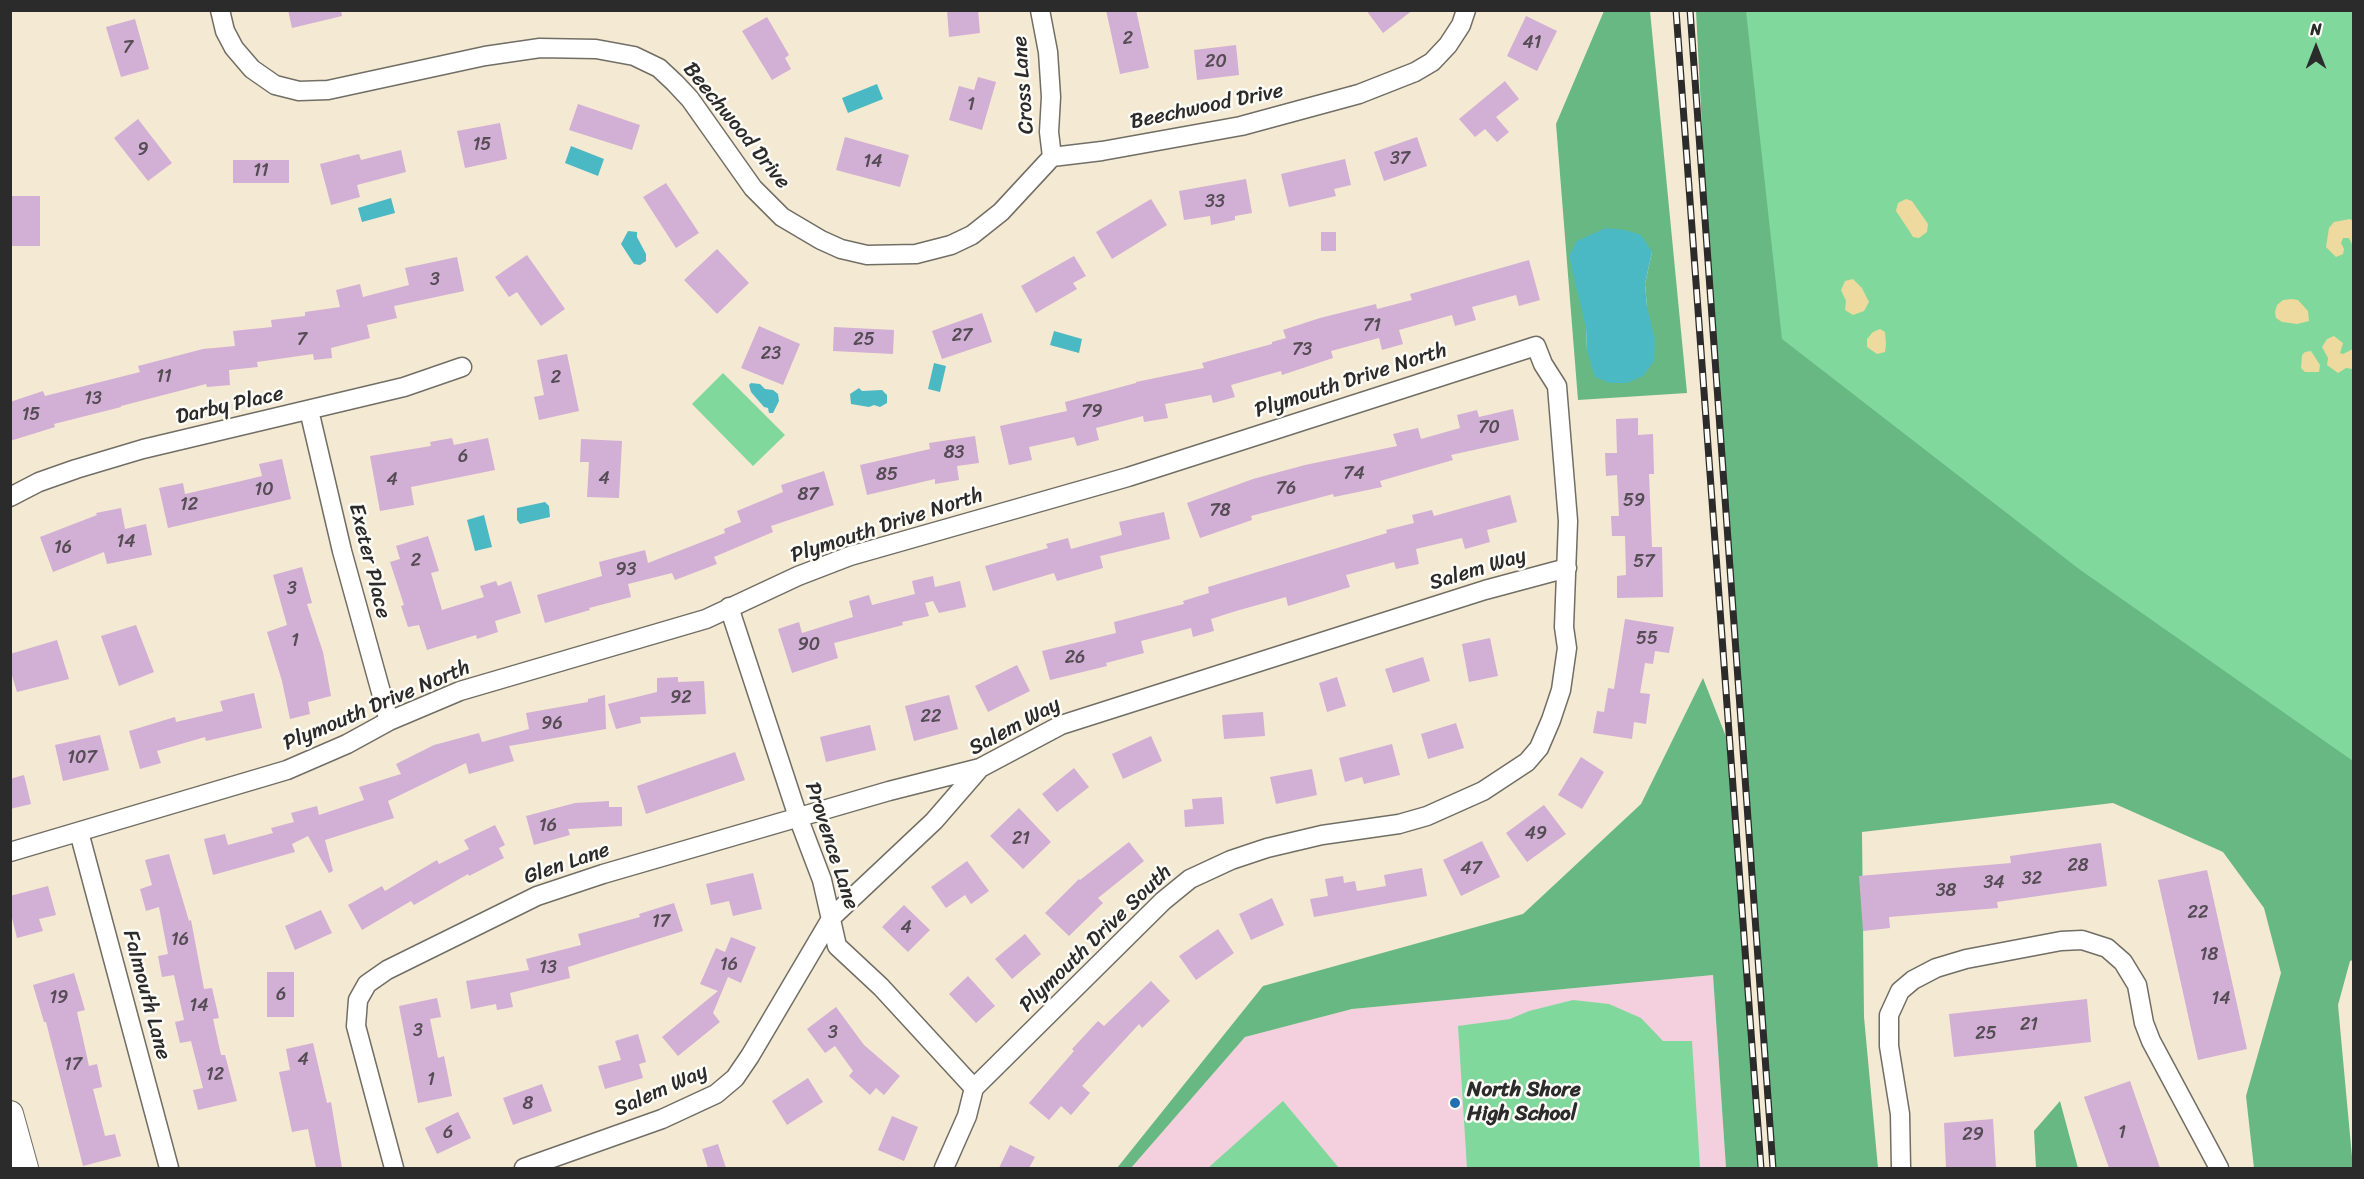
<!DOCTYPE html>
<style>
body{margin:0}
#map{position:relative;width:2364px;height:1179px;overflow:hidden;background:#f4e9d2;font-family:Sriracha,sans-serif}
canvas{display:block}
.frame{position:absolute;inset:0;border:12px solid #2b2b2b;pointer-events:none}
.north{position:absolute;left:2286px;top:18px;width:60px;height:60px;-webkit-text-stroke:4px #fdfcf7;paint-order:stroke;rotate:0deg;font-size:16px;font-weight:700;line-height:24px;text-align:center;color:#2b2b2b}
.north::after{content:'';display:block;margin:auto;width:21px;height:27px;background:#2b2b2b;clip-path:polygon(50% 0,100% 100%,50% 72%,0 100%)}
</style>
<div id="map">
<canvas width="2364" height="1179"></canvas>
<div class="frame"></div>
<div class="north">N</div>
</div>
<script>
const c = document.querySelector('canvas').getContext('2d');
c.lineJoin = 'round';
function fill(path, color) {
  c.fillStyle = color;
  c.fill(path, 'evenodd');
}
function toPath(rows) {
  const path = new Path2D();
  for (const r of rows) {
    path.moveTo(r[0], r[1]);
    for (let i = 2; i < r.length; i += 2) path.lineTo(r[i], r[i + 1]);
  }
  return path;
}
function strokePath(path, color, width, dash) {
  c.strokeStyle = color;
  c.lineWidth = width;
  c.lineCap = dash ? 'butt' : 'round';
  c.setLineDash(dash || []);
  c.stroke(path);
}
function drawText(font, color, halo, rows, align = 'center') {
  c.font = font + ' Sriracha,sans-serif';
  c.lineWidth = 5;
  c.setLineDash([]);
  c.textBaseline = 'middle';
  c.strokeStyle = halo;
  c.fillStyle = color;
  for (const [text, x, y, turn = 0] of rows) {
    c.save();
    c.translate(x, y);
    c.rotate((+turn || 0) * Math.PI / 180);
    c.textAlign = isNaN(turn) ? turn : align;
    if (halo) c.strokeText(text, 0, 0);
    c.fillText(text, 0, 0);
    c.restore();
  }
}
const built = toPath([
 [1713,975,1726,1168,1131,1168,1245,1037,1352,1009]
]);
const green = toPath([
 [1713,11,2353,11,2353,801,1739,348],
 [723,373,785,435,753,466,692,404],
 [1573,1000,1609,1004,1641,1018,1663,1041,1692,1041,1700,1168,1467,1168,1458,1026,1510,1019,1529,1011],
 [1283,1101,1339,1168,1208,1168]
]);
const forest = toPath([
 [1604,11,1650,11,1687,393,1578,400,1556,124],
 [1652,252,1645,284,1647,307,1587,350,1586,328],
 [1696,11,1746,11,1782,339,2079,569,2353,761,2353,960,2350,961,2338,1005,2353,1168,2254,1168,2246,1096,2281,973,2264,908,2223,852,2113,803,1862,832,1864,1017,1878,1168,1773,1168,1710,285],
 [1703,678,1730,747,1761,1168,1726,1168,1713,975,1352,1009,1245,1037,1131,1168,1117,1168,1263,986,1523,914,1641,804],
 [2060,1101,2078,1168,2036,1168,2034,1131]
]);
const sand = toPath([
 [1906,199,1912,201,1928,224,1927,232,1919,238,1913,237,1910,232,1896,211,1898,203],
 [2350,219,2353,221,2353,246,2349,238,2343,238,2341,243,2344,249,2343,254,2336,257,2326,247,2329,228,2334,222],
 [1853,279,1862,288,1869,302,1864,311,1853,315,1845,310,1846,301,1841,290,1845,281],
 [2292,299,2298,300,2308,311,2309,321,2297,324,2282,322,2276,318,2275,312,2277,305,2283,300],
 [1880,329,1885,332,1886,344,1885,352,1877,354,1867,347,1867,339,1873,332],
 [2334,336,2343,343,2340,353,2343,354,2353,349,2353,369,2346,368,2338,373,2327,365,2328,358,2322,347,2327,339],
 [2311,351,2320,365,2319,372,2305,372,2301,368,2302,355,2305,352]
]);
const water = toPath([
 [877,84,883,99,848,113,842,98],
 [571,146,604,159,598,176,565,163],
 [391,198,395,213,362,222,358,208],
 [1606,228,1625,230,1641,235,1652,252,1645,284,1647,307,1655,340,1654,361,1643,376,1627,383,1610,383,1595,377,1587,350,1586,328,1569,256,1577,241],
 [628,231,637,232,637,237,646,254,646,261,640,265,634,264,621,244],
 [1054,331,1082,339,1079,353,1050,345],
 [934,363,946,366,940,392,928,389],
 [751,383,760,384,765,389,773,390,778,394,779,401,773,413,769,413,768,408,764,407,751,392,749,385],
 [859,388,862,391,882,390,887,395,887,403,880,407,874,405,869,407,851,404,850,394],
 [545,502,549,506,550,517,520,524,517,520,517,508],
 [484,515,492,547,475,551,467,520]
]);
const building = toPath([
 [288,10,341,10,342,16,292,28],
 [947,10,978,10,980,33,949,37],
 [1106,10,1136,10,1149,68,1120,74],
 [1366,10,1413,10,1383,33],
 [1526,16,1557,31,1537,71,1507,56],
 [767,17,789,55,785,58,791,69,772,80,742,31],
 [135,19,149,69,121,77,106,27],
 [1236,45,1239,75,1197,80,1194,50],
 [978,77,996,82,982,130,949,120,959,86,974,90],
 [1505,81,1519,99,1496,117,1509,132,1497,142,1485,129,1475,137,1459,119],
 [578,104,640,125,632,150,569,130],
 [138,119,172,163,148,181,114,138],
 [500,123,507,159,465,168,457,131],
 [845,137,909,155,900,187,836,170],
 [1417,137,1427,166,1384,181,1374,152],
 [401,150,406,172,357,185,360,197,331,205,320,164,359,154,361,160],
 [1345,159,1351,185,1334,189,1336,196,1289,207,1281,174],
 [233,160,289,160,289,183,233,183],
 [1246,179,1252,213,1235,216,1235,220,1211,225,1210,216,1184,220,1179,191],
 [666,183,699,233,676,248,643,197],
 [11,196,40,196,40,246,11,246],
 [1151,199,1167,225,1112,259,1096,232],
 [1321,232,1336,232,1336,251,1321,251],
 [717,249,749,283,717,314,684,280],
 [527,255,565,309,541,326,517,292,509,297,495,277],
 [1074,256,1086,276,1073,283,1077,289,1036,313,1021,286],
 [457,257,464,291,394,306,397,318,367,325,370,338,331,348,332,358,314,360,313,354,257,362,258,367,229,370,230,385,207,387,206,384,121,406,121,407,54,424,55,427,10,441,10,402,43,391,45,396,140,372,138,366,203,349,235,346,233,331,272,327,271,320,305,316,305,312,340,307,336,290,360,284,363,297,409,285,405,268],
 [1529,260,1540,300,1519,306,1516,295,1472,307,1476,320,1455,326,1452,315,1399,330,1403,344,1382,350,1379,338,1331,351,1333,358,1282,375,1281,371,1231,385,1235,397,1213,403,1211,395,1165,404,1168,418,1144,422,1143,416,1096,428,1099,440,1077,446,1074,437,1029,447,1032,460,1009,465,1000,426,1067,411,1065,402,1136,383,1136,382,1204,368,1202,363,1272,344,1272,342,1286,338,1283,330,1320,318,1376,304,1377,309,1412,300,1410,294],
 [982,313,992,342,942,359,932,331],
 [759,326,800,344,783,385,741,368],
 [834,327,894,330,893,354,833,351],
 [567,354,579,411,539,420,534,397,544,395,537,360],
 [1513,409,1519,440,1451,455,1453,460,1380,481,1382,487,1334,497,1333,494,1251,516,1252,520,1200,538,1187,503,1253,479,1305,465,1397,446,1393,434,1418,428,1421,439,1460,428,1457,415,1477,410,1479,417],
 [1638,418,1638,435,1653,434,1654,474,1649,474,1652,547,1662,547,1663,597,1617,598,1617,576,1626,575,1625,536,1612,536,1611,516,1619,516,1617,475,1606,476,1605,453,1617,453,1616,419],
 [975,436,979,463,957,466,959,480,935,484,935,479,867,495,860,465,930,449,929,443],
 [452,438,454,445,488,438,495,470,411,487,414,505,380,511,370,456,431,446,430,442],
 [581,439,622,441,619,498,587,497,589,462,580,462],
 [282,459,291,499,168,528,159,488,183,483,185,494,237,482,262,476,259,464],
 [824,471,834,505,771,526,773,532,714,557,717,564,675,580,672,573,628,584,631,597,589,608,590,610,545,623,537,595,602,576,599,562,645,550,648,563,725,533,724,529,741,522,737,511,783,492,781,485],
 [1510,495,1517,522,1487,530,1490,542,1465,549,1462,538,1416,549,1419,564,1396,569,1394,562,1346,575,1350,587,1288,606,1286,597,1236,611,1211,619,1214,631,1193,637,1191,628,1141,641,1144,653,1106,663,1107,666,1050,680,1042,651,1116,633,1114,622,1184,604,1183,601,1209,593,1208,587,1387,533,1386,530,1414,523,1412,515,1432,510,1434,516],
 [121,508,125,529,146,524,152,555,107,564,104,552,53,572,40,537,97,515,96,513],
 [1164,512,1170,539,1100,556,1103,568,1057,581,1054,573,993,591,985,566,1048,548,1046,544,1068,538,1071,549,1122,535,1119,522],
 [428,536,439,571,431,573,442,610,484,597,480,586,496,581,498,586,511,581,521,613,495,621,498,632,477,639,476,635,427,650,419,625,408,627,401,606,404,605,390,562,400,559,396,546],
 [302,567,312,603,307,604,323,652,331,696,308,702,310,714,290,719,282,681,267,632,287,625,273,575],
 [933,576,935,587,960,581,966,607,939,613,933,601,925,603,929,616,902,622,903,625,834,643,838,658,792,673,778,629,799,622,802,633,853,617,849,601,869,595,872,605,915,594,912,581],
 [1625,619,1674,627,1669,653,1655,651,1653,664,1645,663,1640,693,1650,694,1646,724,1634,722,1632,739,1593,733,1597,711,1604,712,1608,688,1614,689],
 [136,625,154,672,119,686,101,636],
 [1490,638,1498,676,1469,682,1462,644],
 [57,640,69,679,17,692,10,669,10,654],
 [1423,657,1430,681,1393,693,1385,669],
 [1017,665,1030,691,988,712,975,686],
 [678,677,678,682,704,681,706,714,640,717,641,723,616,729,608,704,657,692,657,678],
 [1337,677,1346,706,1327,712,1319,683],
 [254,693,262,728,206,741,205,737,157,751,161,763,140,769,129,731,175,717,176,722,223,711,220,701],
 [605,695,606,729,509,746,514,761,469,774,466,763,388,801,394,818,325,840,333,871,329,873,308,836,292,844,295,852,213,875,204,839,225,834,228,845,273,833,271,828,294,822,291,813,317,806,319,815,364,800,359,787,401,774,396,764,434,745,479,733,482,742,529,729,526,713,588,702,588,699],
 [949,695,958,729,914,741,905,706],
 [1263,712,1265,736,1224,739,1222,715],
 [1456,723,1464,748,1428,759,1421,734],
 [870,725,876,750,826,762,820,737],
 [100,735,109,770,63,781,55,745],
 [1151,736,1162,761,1123,779,1112,754],
 [1392,744,1400,775,1364,784,1362,777,1345,782,1339,758],
 [735,752,745,780,646,814,637,786],
 [1581,757,1604,772,1582,809,1558,795],
 [1074,768,1089,787,1057,812,1042,794],
 [1312,769,1317,795,1276,804,1270,777],
 [24,775,31,804,10,809,10,779],
 [1222,797,1224,824,1185,827,1184,810,1193,809,1192,799],
 [609,801,609,807,622,807,622,826,568,829,570,835,534,845,526,816,575,803],
 [1544,805,1566,834,1527,862,1506,833],
 [1019,808,1051,842,1023,869,990,836],
 [495,825,505,845,499,848,504,858,469,876,468,874,414,905,411,901,362,930,348,905,382,886,385,891,437,860,439,864,469,849,464,840],
 [1482,841,1500,877,1461,896,1443,860],
 [1129,842,1144,861,1098,898,1103,903,1069,936,1045,913,1079,879,1080,880],
 [2101,843,2107,886,1997,902,1998,908,1889,917,1890,928,1863,931,1859,876,2011,863,2010,856],
 [169,854,189,921,191,920,204,989,212,988,219,1018,213,1019,221,1055,225,1055,237,1101,198,1110,193,1090,203,1088,191,1041,180,1043,175,1022,184,1020,174,975,162,977,158,956,168,954,159,907,146,911,140,889,152,885,145,860],
 [967,861,989,891,971,904,965,895,946,908,931,887],
 [1422,868,1427,896,1314,917,1310,899,1328,896,1325,879,1343,876,1344,883,1355,881,1357,891,1386,886,1384,875],
 [2207,870,2247,1049,2198,1060,2158,880],
 [753,873,762,909,733,916,729,901,711,905,706,884],
 [48,886,56,915,39,919,43,931,17,938,10,910,10,896],
 [1272,898,1284,925,1251,940,1239,914],
 [674,903,683,931,568,967,570,978,510,993,513,1007,497,1010,496,1004,471,1009,466,981,529,970,526,959,581,945,578,934,640,917,639,914],
 [904,905,930,930,908,952,882,927],
 [321,910,332,933,295,950,285,926],
 [1218,929,1234,953,1196,980,1179,956],
 [1025,934,1041,954,1012,979,995,959],
 [731,937,756,947,741,983,728,977,713,1013,720,1022,678,1056,662,1037,718,991,700,984,716,948,725,952],
 [267,972,294,972,294,1017,267,1017],
 [74,973,85,1010,77,1012,89,1066,97,1064,102,1087,93,1089,105,1136,115,1134,121,1156,83,1166,46,1022,44,1022,33,985],
 [968,976,995,1006,976,1023,949,994],
 [1151,981,1170,1001,1142,1028,1139,1024,1082,1086,1090,1093,1071,1115,1061,1106,1049,1120,1029,1103,1074,1051,1072,1049,1098,1021,1104,1026],
 [437,998,441,1017,430,1019,438,1058,444,1056,452,1096,418,1103,399,1006],
 [2087,999,2091,1042,1954,1057,1949,1014],
 [836,1007,864,1045,900,1076,884,1095,876,1088,870,1095,849,1076,853,1071,835,1046,825,1053,807,1029],
 [638,1034,646,1062,639,1064,643,1078,605,1089,598,1066,621,1060,615,1041],
 [313,1043,327,1103,331,1102,342,1168,316,1168,308,1129,292,1132,279,1072,290,1070,286,1049],
 [808,1078,823,1102,787,1125,772,1101],
 [2130,1081,2160,1168,2109,1168,2084,1097],
 [542,1084,552,1111,513,1125,503,1098],
 [458,1112,471,1138,437,1154,425,1128],
 [892,1116,918,1127,904,1161,878,1150],
 [1993,1119,1996,1168,1946,1168,1944,1123],
 [718,1144,726,1168,708,1168,702,1149],
 [1010,1145,1035,1157,1029,1168,999,1168]
]);
const minor = toPath([
 [220,10,225,31,234,48,252,69,275,85,299,91,328,90,485,56,540,48,596,49,634,56,659,68,675,83,690,99,753,188,782,217,821,240,841,249,867,255,916,254,951,245,972,235,1001,212,1052,157,1102,151,1241,126,1359,94,1415,72,1432,62,1448,45,1461,25,1466,10],
 [1040,10,1048,52,1051,97,1049,132,1052,157],
 [309,410,342,551,389,721],
 [10,497,39,482,76,469,143,449,404,387,462,367],
 [729,607,798,817,822,880,837,946,881,987,974,1088],
 [79,832,169,1168],
 [10,852,287,770,347,744,389,721,460,691,706,619,798,576,850,556,1128,477,1536,346,1543,364,1557,386,1568,521,1564,627,1567,648,1561,690,1551,720,1539,748,1527,762,1483,791,1427,816,1399,824,1322,835,1267,848,1231,860,1190,879,1163,901,974,1088,967,1116,944,1168],
 [394,1168,356,1026,358,1000,367,984,387,970,537,896,603,874,889,791,980,768],
 [524,1168,662,1119,716,1094,735,1078,750,1056,832,917,934,821,980,768,1061,725,1485,590,1567,568],
 [1901,1168,1900,1114,1889,1046,1889,1015,1900,991,1913,980,1936,968,1966,959,2061,941,2082,940,2107,948,2123,962,2137,985,2144,1023,2151,1041,2219,1168]
]);
const secondary = toPath([
 [10,1114,25,1168]
]);
const rail = toPath([
 [1676,10,1761,1168],
 [1690,10,1773,1168]
]);
const markers = [
 [1455,1103,6,"#1f6fb2"]
];
const numberNames = [
 ["2",1128,39],
 ["41",1532,43],
 ["7",128,48],
 ["20",1216,62],
 ["1",971,105],
 ["15",482,145],
 ["9",143,150],
 ["37",1400,159],
 ["14",873,162],
 ["11",261,171],
 ["33",1215,202],
 ["3",435,280],
 ["71",1372,326],
 ["27",962,336],
 ["7",302,340],
 ["25",864,340],
 ["73",1302,350],
 ["23",771,354],
 ["11",164,377],
 ["2",556,378],
 ["13",93,399],
 ["79",1092,412],
 ["15",31,415],
 ["70",1489,428],
 ["83",954,453],
 ["6",463,457],
 ["74",1354,474],
 ["85",887,475],
 ["4",604,479],
 ["4",392,480],
 ["76",1286,489],
 ["10",264,490],
 ["87",808,495],
 ["59",1634,501],
 ["12",189,505],
 ["78",1220,511],
 ["14",126,542],
 ["16",63,548],
 ["2",416,561],
 ["57",1644,562],
 ["93",626,570],
 ["3",292,589],
 ["55",1647,639],
 ["1",295,641],
 ["90",809,645],
 ["26",1075,658],
 ["92",681,698],
 ["22",931,717],
 ["96",552,724],
 ["107",82,758],
 ["16",548,826],
 ["49",1536,834],
 ["21",1021,839],
 ["28",2078,866],
 ["47",1471,869],
 ["32",2032,879],
 ["34",1994,883],
 ["38",1946,891],
 ["22",2198,913],
 ["17",661,922],
 ["4",906,928],
 ["16",180,940],
 ["18",2209,955],
 ["16",729,965],
 ["13",548,968],
 ["6",281,995],
 ["19",59,998],
 ["14",2221,999],
 ["14",199,1006],
 ["21",2029,1025],
 ["3",418,1031],
 ["3",833,1033],
 ["25",1986,1034],
 ["4",303,1060],
 ["17",73,1065],
 ["12",215,1075],
 ["1",431,1080],
 ["8",528,1104],
 ["6",448,1133],
 ["1",2122,1133],
 ["29",1973,1135]
];
const streetNames = [
 ["Cross Lane",1024,85,-94],
 ["Beechwood Drive",1207,107,-12],
 ["Beechwood Drive",736,126,51],
 ["Plymouth Drive North",1351,381,-18],
 ["Darby Place",230,406,-13],
 ["Plymouth Drive North",887,526,-18],
 ["Exeter Place",369,561,76],
 ["Salem Way",1478,570,-17],
 ["Plymouth Drive North",377,706,-23],
 ["Salem Way",1015,727,-28],
 ["Provence Lane",831,846,72],
 ["Glen Lane",567,864,-19],
 ["Plymouth Drive South",1096,939,-44],
 ["Falmouth Lane",146,995,75],
 ["Salem Way",661,1091,-24]
];
const poiNames = [
 ["North Shore",1467,1091],
 ["High School",1467,1115]
];
fill(built, '#f4cfdd');
fill(green, '#80d89d');
fill(forest, '#68b884');
fill(sand, '#eeda9e');
fill(water, '#4bb9c4');
fill(building, '#d2afd4');
strokePath(minor, '#716e65', 21);
strokePath(secondary, '#716e65', 28);
strokePath(minor, '#fff', 18);
strokePath(secondary, '#fff', 26);
strokePath(rail, '#2b2b2b', 7);
strokePath(rail, '#fdfcf7', 4.5, [14]);
for (const [x, y, r, color] of markers) {
  const dot = new Path2D();
  dot.arc(x, y, r, 0, 2 * Math.PI);
  c.fillStyle = color;
  c.fill(dot);
  strokePath(dot, '#fdfcf7', 2);
}
drawText('18px', '#554c55', null, numberNames);
drawText('21px', '#2b2b2b', '#fdfcf7', streetNames);
drawText('bold 21px', '#2b2b2b', '#fdfcf7', poiNames, 'left');
</script>
